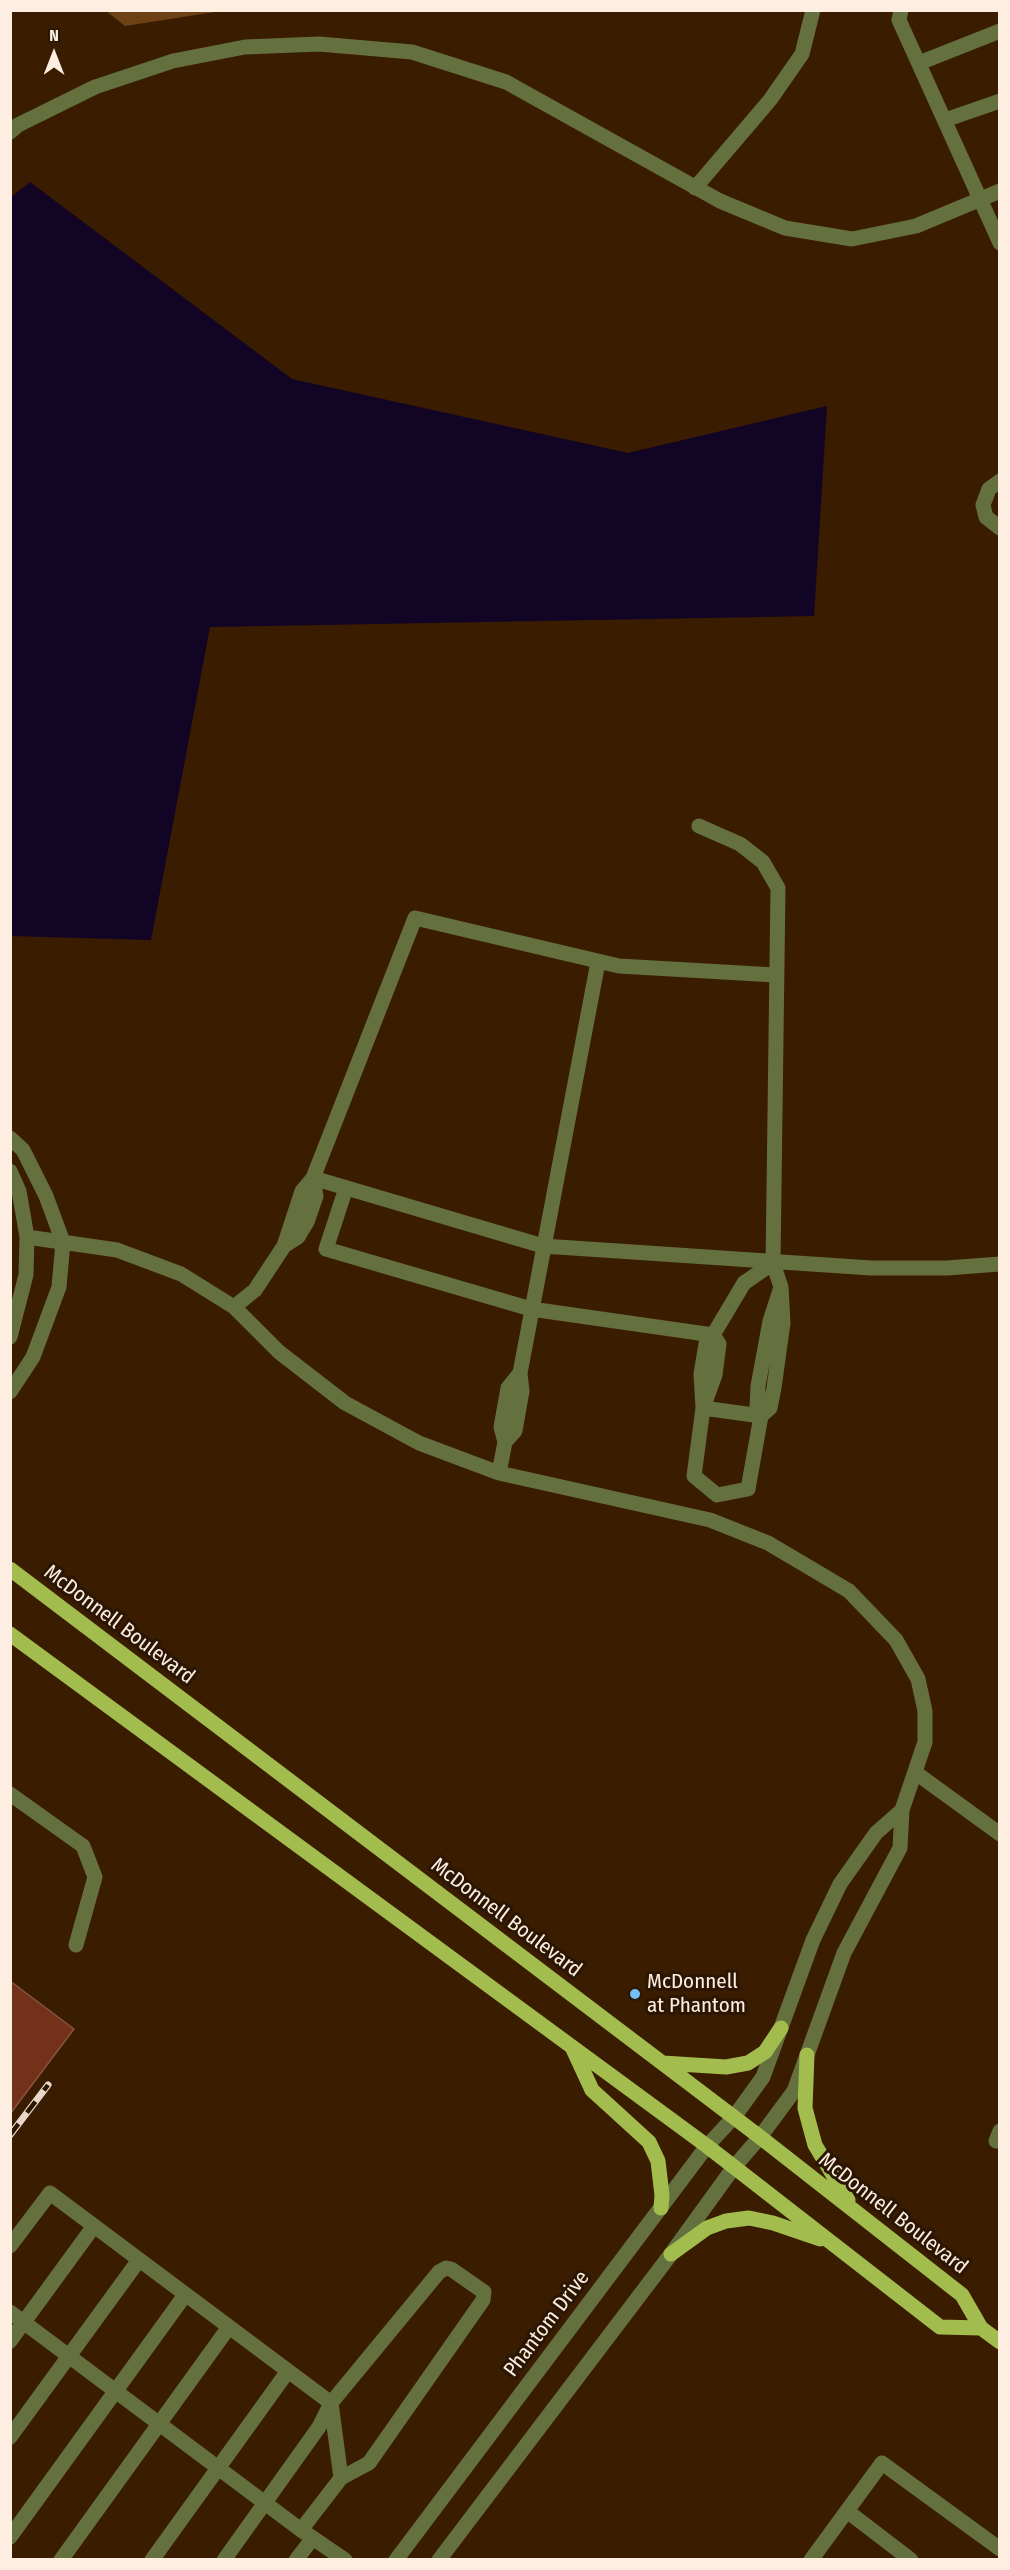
<!DOCTYPE html>
<style>
body{margin:0}
#map{position:relative;width:1010px;height:2570px;overflow:hidden;background:#3a1c00;font-family:"Fira Sans Condensed",sans-serif}
canvas{display:block}
.frame{position:absolute;inset:0;border:12px solid #feeee2;pointer-events:none}
.north{position:absolute;left:24px;top:24px;width:60px;height:60px;-webkit-text-stroke:4px #2b1603;paint-order:stroke;rotate:0deg;font-size:16px;font-weight:700;line-height:24px;text-align:center;color:#feeee2}
.north::after{content:'';display:block;margin:auto;width:21px;height:27px;background:#feeee2;clip-path:polygon(50% 0,100% 100%,50% 72%,0 100%)}
</style>
<div id="map">
<canvas width="1010" height="2570"></canvas>
<div class="frame"></div>
<div class="north">N</div>
</div>
<script>
const c = document.querySelector('canvas').getContext('2d');
c.lineJoin = 'round';
function fill(path, color) {
  c.fillStyle = color;
  c.fill(path, 'evenodd');
}
function toPath(rows) {
  const path = new Path2D();
  for (const r of rows) {
    path.moveTo(r[0], r[1]);
    for (let i = 2; i < r.length; i += 2) path.lineTo(r[i], r[i + 1]);
  }
  return path;
}
function strokePath(path, color, width, dash) {
  c.strokeStyle = color;
  c.lineWidth = width;
  c.lineCap = dash ? 'butt' : 'round';
  c.setLineDash(dash || []);
  c.stroke(path);
}
function drawText(font, color, halo, rows, align = 'center') {
  c.font = font + ' "Fira Sans Condensed",sans-serif';
  c.lineWidth = 6;
  c.setLineDash([]);
  c.textBaseline = 'middle';
  c.strokeStyle = halo;
  c.fillStyle = color;
  for (const [text, x, y, turn = 0] of rows) {
    c.save();
    c.translate(x, y);
    c.rotate((+turn || 0) * Math.PI / 180);
    c.textAlign = isNaN(turn) ? turn : align;
    if (halo) c.strokeText(text, 0, 0);
    c.fillText(text, 0, 0);
    c.restore();
  }
}
const green = toPath([
 [106,11,221,11,125,26]
]);
const water = toPath([
 [30,182,292,379,628,453,827,406,814,616,210,627,151,940,11,936,10,198]
]);
const building = toPath([
 [10,1981,74,2029,10,2114,10,1981]
]);
const minor = toPath([
 [901,10,899,20,1000,243],
 [919,63,1000,31],
 [945,120,1000,101],
 [10,132,18,125,95,87,173,61,245,47,319,44,412,52,506,82,720,201,785,228,852,239,916,226,1000,191],
 [695,188,770,100,802,54,813,10],
 [1000,481,989,489,983,505,986,517,1000,528],
 [775,975,619,966,415,918,313,1178,543,1246,871,1268,947,1268,1000,1264],
 [10,1138,23,1150,46,1196,63,1242,59,1287,33,1357,10,1392],
 [10,1171,19,1191,27,1237,26,1275,10,1337],
 [313,1178,316,1196,307,1222,298,1237,284,1246,302,1191,313,1178],
 [346,1188,326,1249,531,1309,713,1335,744,1283,773,1263,778,888,763,862,740,844,699,826],
 [27,1237,117,1250,181,1274,234,1307,279,1352,345,1403,419,1443,499,1473,710,1520,768,1543,849,1591,896,1640,918,1679,925,1711,925,1742,902,1810,900,1848,844,1953,794,2091,760,2137,734,2167,671,2254,439,2560],
 [234,1307,255,1290,284,1246],
 [520,1373,598,962],
 [520,1373,522,1391,515,1431,505,1442,501,1427,508,1388,520,1373],
 [499,1473,505,1442],
 [717,1495,694,1476,703,1408,701,1374,706,1344,713,1335,719,1344,715,1375,703,1408,761,1416,770,1408,774,1388,783,1323,781,1287],
 [717,1495,748,1489,761,1416,757,1407,758,1386,770,1321,781,1287,773,1263],
 [916,1773,1000,1834],
 [10,1794,83,1846,95,1877,76,1945],
 [996,2141,1000,2131],
 [10,2246,50,2193,331,2403,341,2478,301,2530,345,2560],
 [10,2312,301,2530],
 [10,2341,94,2226],
 [10,2437,139,2260],
 [847,2511,911,2560],
 [10,2537,185,2295],
 [61,2560,229,2327],
 [152,2560,288,2371],
 [224,2560,319,2427,331,2403,439,2272,446,2268,451,2269,484,2292,483,2300,369,2463,341,2478],
 [296,2560,313,2538],
 [396,2560,707,2146,734,2117,763,2077,813,1940,840,1884,876,1833,902,1810],
 [811,2560,882,2463,1000,2549]
]);
const major = toPath([
 [10,1569,760,2137,962,2295,981,2328,1000,2342],
 [10,1634,707,2146,940,2327,981,2328],
 [573,2049,592,2090,649,2142,658,2161,662,2195,661,2208],
 [807,2055,805,2108,809,2123,815,2145,848,2200],
 [663,2063,726,2067,748,2063,765,2052,781,2028],
 [671,2254,707,2228,726,2221,749,2218,773,2223,820,2239]
]);
const rail = toPath([
 [10,2135,48,2085]
]);
const markers = [
 [635,1994,6,"#74c0f6"]
];
const streetNames = [
 ["McDonnell Boulevard",119,1625,37],
 ["McDonnell Boulevard",506,1918,37],
 ["McDonnell Boulevard",893,2214,38],
 ["Phantom Drive",547,2324,-53]
];
const poiNames = [
 ["McDonnell",647,1982],
 ["at Phantom",647,2006]
];
fill(green, '#6e4115');
fill(water, '#120424');
fill(building, '#723118');
strokePath(building, '#8a5441', 1.5);
strokePath(minor, '#64703e', 15);
strokePath(major, '#a3bc4e', 15);
strokePath(rail, '#e9d8ca', 7);
strokePath(rail, '#2b1603', 4.5, [14]);
for (const [x, y, r, color] of markers) {
  const dot = new Path2D();
  dot.arc(x, y, r, 0, 2 * Math.PI);
  c.fillStyle = color;
  c.fill(dot);
  strokePath(dot, '#2b1603', 2);
}
drawText('21px', '#feeee2', '#2b1603', streetNames);
drawText('21px', '#feeee2', '#2b1603', poiNames, 'left');
</script>
